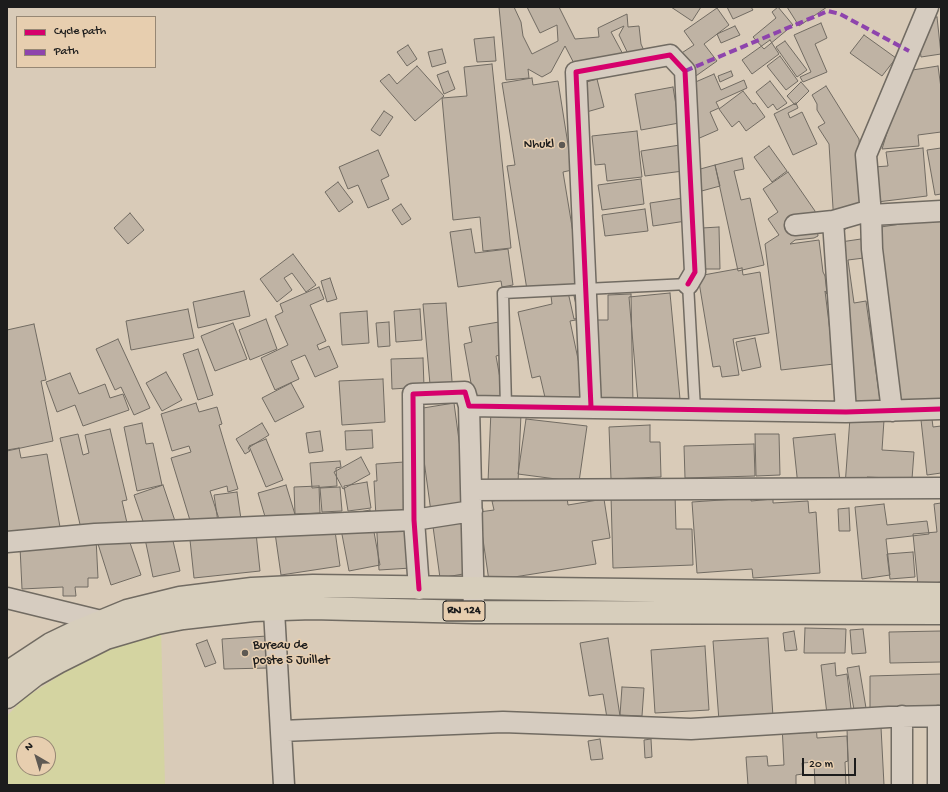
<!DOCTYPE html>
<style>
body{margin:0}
#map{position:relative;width:948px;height:792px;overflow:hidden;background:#d9cbb8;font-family:"Gochi Hand",sans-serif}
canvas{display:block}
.frame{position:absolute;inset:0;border:8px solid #1c1c1c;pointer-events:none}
.legend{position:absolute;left:16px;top:16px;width:140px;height:52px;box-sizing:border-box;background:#e7ceaf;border:1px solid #968774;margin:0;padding:5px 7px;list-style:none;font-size:12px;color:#1c1c1c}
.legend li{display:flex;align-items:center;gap:8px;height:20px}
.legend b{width:20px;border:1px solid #968774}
.north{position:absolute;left:16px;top:736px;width:40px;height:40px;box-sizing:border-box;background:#e7ceaf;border:1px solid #968774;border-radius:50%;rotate:322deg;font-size:11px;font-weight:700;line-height:16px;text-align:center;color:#1c1c1c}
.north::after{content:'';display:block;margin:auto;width:14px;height:18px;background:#5e5953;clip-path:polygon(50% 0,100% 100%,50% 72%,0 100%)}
.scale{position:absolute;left:802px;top:758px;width:54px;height:18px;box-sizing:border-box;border:2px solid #1c1c1c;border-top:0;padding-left:5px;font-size:12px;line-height:14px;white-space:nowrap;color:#1c1c1c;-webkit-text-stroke:3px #e7ceaf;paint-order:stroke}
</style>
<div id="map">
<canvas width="948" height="792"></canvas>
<div class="frame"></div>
<ul class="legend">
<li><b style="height:5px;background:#d6006c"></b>Cycle path</li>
<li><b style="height:5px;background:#8e44ad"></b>Path</li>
</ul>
<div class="north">N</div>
<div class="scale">20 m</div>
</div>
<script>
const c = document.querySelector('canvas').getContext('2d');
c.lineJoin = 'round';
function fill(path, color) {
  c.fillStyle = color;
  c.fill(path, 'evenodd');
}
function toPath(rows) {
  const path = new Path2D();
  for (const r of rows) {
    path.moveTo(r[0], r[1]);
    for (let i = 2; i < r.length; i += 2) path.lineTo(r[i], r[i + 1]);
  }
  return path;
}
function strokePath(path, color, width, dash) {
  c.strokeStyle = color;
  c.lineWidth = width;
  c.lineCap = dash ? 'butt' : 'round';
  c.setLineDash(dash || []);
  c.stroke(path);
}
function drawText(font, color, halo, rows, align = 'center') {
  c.font = font + ' "Gochi Hand",sans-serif';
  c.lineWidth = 3;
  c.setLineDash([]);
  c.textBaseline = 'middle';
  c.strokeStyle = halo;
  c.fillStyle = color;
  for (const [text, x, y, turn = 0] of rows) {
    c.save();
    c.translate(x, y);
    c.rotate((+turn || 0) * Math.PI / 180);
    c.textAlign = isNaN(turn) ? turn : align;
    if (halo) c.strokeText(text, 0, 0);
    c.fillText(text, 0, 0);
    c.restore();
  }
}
const green = toPath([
 [161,628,165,785,7,785,7,716,23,699,98,651],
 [24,744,48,744,48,768,24,768]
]);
const building = toPath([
 [499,7,514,7,521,22,523,36,532,54,558,41,557,25,540,33,527,7,559,7,575,39,599,37,598,28,627,14,628,27,639,26,641,44,646,55,632,62,619,35,624,26,611,32,625,58,582,79,565,46,551,72,542,77,528,69,529,78,506,80,499,7],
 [671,7,701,7,692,21,671,7],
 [727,7,751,7,753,10,733,19,727,7],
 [778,7,793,25,764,49,753,37,776,18,772,12,778,7],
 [787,7,827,7,799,26,787,7],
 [717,8,729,25,704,44,717,61,693,78,677,56,694,45,684,31,717,8],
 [937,17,941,54,921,57,916,19,937,17],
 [821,23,827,38,815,44,827,72,803,82,800,77,811,72,794,35,821,23],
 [735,26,740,35,721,43,717,34,735,26],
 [864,35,896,58,882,76,850,53,864,35],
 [494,37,496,61,477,62,474,39,494,37],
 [770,40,779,54,752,74,742,60,770,40],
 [785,41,807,70,797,77,776,47,785,41],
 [408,45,417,59,407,66,397,52,408,45],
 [442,49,446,63,432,67,428,52,442,49],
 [780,56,798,81,786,90,767,66,780,56],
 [492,64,511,248,483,251,480,217,453,220,442,98,467,96,464,67,492,64],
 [417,66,444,96,415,121,380,81,389,74,397,84,417,66],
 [938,66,941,88,941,132,918,135,919,146,882,149,906,71,938,66],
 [448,71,455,89,444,94,437,75,448,71],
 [731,71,733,76,720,82,718,76,731,71],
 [714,74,721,90,744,80,747,88,716,102,719,108,710,112,718,130,695,140,684,87,714,74],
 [532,78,533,85,558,81,572,170,563,172,582,287,528,296,507,166,515,165,502,83,532,78],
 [597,79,604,107,583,113,576,85,597,79],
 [770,81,787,103,777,110,773,104,768,108,756,92,770,81],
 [801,82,809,91,795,105,787,96,801,82],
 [826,86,859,139,864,218,839,233,834,224,829,144,818,127,825,123,817,110,817,104,812,95,826,86],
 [673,87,679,123,641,130,635,94,673,87],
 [743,91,753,104,755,103,765,117,746,131,739,121,732,127,719,109,743,91],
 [796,103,798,108,788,113,790,118,802,112,817,144,793,155,774,114,796,103],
 [384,111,393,117,380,136,371,130,384,111],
 [637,131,642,177,607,181,605,164,595,165,592,136,637,131],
 [680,145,683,171,645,176,641,151,680,145],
 [769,146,787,171,772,182,754,157,769,146],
 [923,148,927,196,877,202,874,167,888,166,886,152,923,148],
 [941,148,941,194,935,195,927,150,941,148],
 [378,150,389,176,381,180,389,199,368,208,358,185,348,189,339,167,378,150],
 [742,158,744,169,734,171,741,200,750,198,764,265,738,271,715,165,742,158],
 [715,165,720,186,698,192,693,171,715,165],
 [788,172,815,211,818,236,814,238,795,240,790,244,819,240,823,272,825,276,827,294,825,291,834,364,781,370,765,244,779,235,768,219,778,212,763,189,788,172],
 [641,179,644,204,602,210,598,185,641,179],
 [338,182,353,202,339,212,325,192,338,182],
 [683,198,686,221,653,226,650,203,683,198],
 [401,204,411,219,402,225,392,210,401,204],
 [645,209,648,231,605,236,602,215,645,209],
 [130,213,144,230,128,244,114,228,130,213],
 [941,218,941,403,901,409,874,228,941,218],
 [719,227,720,269,702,269,702,228,719,227],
 [471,229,475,253,508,249,513,285,502,287,501,281,458,287,450,232,471,229],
 [861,239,864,258,848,260,854,303,866,301,881,407,852,412,827,244,861,239],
 [293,254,316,285,306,292,292,273,284,278,292,290,277,302,260,279,293,254],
 [742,268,743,275,760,272,769,333,733,339,739,375,722,377,720,366,713,367,698,276,742,268],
 [330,278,337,299,327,302,321,281,330,278],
 [319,287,324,299,310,305,326,341,317,345,319,350,329,346,338,367,315,377,305,355,291,361,299,379,275,390,261,358,288,345,275,316,283,312,280,304,319,287],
 [244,291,250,316,198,328,193,302,244,291],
 [568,292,574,319,579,318,574,296,582,294,587,318,570,321,586,397,547,406,540,376,532,378,518,312,552,304,551,296,568,292],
 [670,293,680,399,638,402,629,297,670,293],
 [631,294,633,403,599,404,597,320,608,320,608,295,631,294],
 [446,303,453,394,431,396,423,304,446,303],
 [188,309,194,338,131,350,126,321,188,309],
 [420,309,422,340,396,342,394,311,420,309],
 [367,311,369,343,342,345,340,313,367,311],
 [266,319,277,349,250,360,239,330,266,319],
 [389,322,390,346,378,347,376,323,389,322],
 [499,322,504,354,496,356,503,395,474,400,464,344,472,342,469,327,499,322],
 [233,323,247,359,215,371,201,336,233,323],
 [34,324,46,380,41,381,53,441,7,451,7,330,34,324],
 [755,338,761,367,742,371,736,342,755,338],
 [118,339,150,408,134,415,121,387,115,390,96,349,118,339],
 [198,349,213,395,198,400,183,354,198,349],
 [423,358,424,387,392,389,391,359,423,358],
 [166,372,182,400,162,411,146,383,166,372],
 [70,373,79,394,105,384,110,398,123,394,129,410,83,426,75,405,57,412,46,382,70,373],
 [383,379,385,422,342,425,339,381,383,379],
 [291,383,304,407,275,422,262,398,291,383],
 [196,403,199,412,217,407,222,424,219,425,238,489,228,492,227,486,210,491,219,519,192,527,171,458,191,452,189,446,172,451,161,414,196,403],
 [454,403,469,515,461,516,469,573,440,578,417,409,454,403],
 [491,410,521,414,518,483,488,482,491,410],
 [850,418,884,420,882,450,914,452,912,479,867,477,866,487,845,486,850,418],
 [526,419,587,426,579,482,518,474,526,419],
 [932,419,933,427,941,426,941,473,927,475,921,420,932,419],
 [142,423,146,444,153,443,162,485,137,491,124,427,142,423],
 [262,423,269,435,248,448,250,451,245,454,236,439,262,423],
 [650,425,650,442,660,442,661,477,611,479,609,427,650,425],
 [110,429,127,500,122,501,127,523,82,533,60,438,78,434,83,455,89,453,85,435,110,429],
 [372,430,373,448,346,450,345,431,372,430],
 [320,431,323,451,309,453,306,433,320,431],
 [755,434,779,434,780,475,756,476,755,434],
 [835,434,840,482,798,486,793,438,835,434],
 [266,439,283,480,266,487,249,446,266,439],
 [754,444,755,476,685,478,684,446,754,444],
 [19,448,21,458,47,454,60,527,7,536,7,450,19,448],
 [361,457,370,474,343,489,334,472,361,457],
 [340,461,341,467,336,468,337,486,312,488,310,463,340,461],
 [404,462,411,568,379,570,374,481,377,481,376,464,404,462],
 [367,482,371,508,348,511,344,486,367,482],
 [163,485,176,524,147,533,134,495,163,485],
 [286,485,297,521,269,530,258,493,286,485],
 [319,486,320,513,295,514,294,487,319,486],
 [340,487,342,511,322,512,320,488,340,487],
 [566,490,568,505,604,499,610,538,592,541,596,564,489,581,479,512,494,510,492,501,566,490],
 [237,492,241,519,218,522,214,495,237,492],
 [675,494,676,529,692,529,693,565,613,568,611,496,675,494],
 [751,498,751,501,773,499,773,503,808,501,809,513,816,512,820,573,753,578,752,569,697,573,692,502,751,498],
 [941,503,941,582,918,585,913,534,937,532,934,504,941,503],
 [884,504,887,525,927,521,929,534,886,539,890,575,862,579,855,507,884,504],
 [849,508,850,531,839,531,838,509,849,508],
 [370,510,380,565,349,571,340,524,355,513,370,510],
 [334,524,340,566,281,575,275,533,334,524],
 [170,528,180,571,153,577,144,534,170,528],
 [256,533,260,571,194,578,190,540,256,533],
 [127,534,141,575,111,585,98,544,127,534],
 [96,538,98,578,88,578,88,587,75,587,76,596,63,596,63,587,22,589,20,547,96,538],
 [913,552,915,577,890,579,887,554,913,552],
 [805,628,846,629,845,653,804,653,805,628],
 [863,629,866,653,852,654,850,630,863,629],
 [794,631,797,650,785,651,783,633,794,631],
 [941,631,941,662,890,663,889,632,941,631],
 [267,636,268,668,224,669,222,639,267,636],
 [608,638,620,716,607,718,603,694,589,696,580,643,608,638],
 [768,638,773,717,719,721,713,641,768,638],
 [207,640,216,663,205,667,196,644,207,640],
 [705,646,709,710,655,713,651,650,705,646],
 [835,663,836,676,847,674,852,717,827,714,821,665,835,663],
 [859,666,867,714,855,716,847,668,859,666],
 [941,674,941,710,870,712,870,676,941,674],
 [622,687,644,688,642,716,620,715,622,687],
 [816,723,817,738,847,736,848,761,845,762,846,785,815,785,814,762,802,763,803,774,796,775,796,785,748,785,746,757,767,756,768,766,784,765,782,725,816,723],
 [881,727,884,785,849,785,847,729,881,727],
 [600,739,603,759,591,760,588,741,600,739],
 [651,739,652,757,645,758,644,740,651,739]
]);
const service = toPath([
 [506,406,503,293,688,284,695,409]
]);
const minor = toPath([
 [928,7,866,155,871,215,941,211],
 [871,215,872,249,892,411],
 [833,221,846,412],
 [795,225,833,221,871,210],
 [469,406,474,612],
 [591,407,576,72,670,55,685,71,695,272,688,284],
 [471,490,941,488],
 [7,542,95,534,414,520,472,511],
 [419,589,414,520,413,394,465,392,469,406,846,412,941,409],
 [273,593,284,785],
 [7,598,101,621],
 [281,731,503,722,691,729,889,717,941,716],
 [902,785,902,716],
 [938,785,938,716]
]);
const primary = toPath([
 [7,673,51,644,76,632,127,611,180,598,252,589,313,586,941,594],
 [7,697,35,675,58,662,106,638,157,623,183,618,253,610,312,608,474,612,941,613]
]);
const quiet = toPath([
 [685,71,828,11,840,14,909,51]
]);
const cycleway = toPath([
 [591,407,576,72,670,55,685,71,695,272,688,284],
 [419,589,414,520,413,394,465,392,469,406,846,412,941,409]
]);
const markers = [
 [562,145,4,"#5e5953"],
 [245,653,4,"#5e5953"]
];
const shields = [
 [464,611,42]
];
const shieldNames = [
 ["RN 124",464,611]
];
const poiNames = [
 ["Nhukl",554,145],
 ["Bureau de",253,646,"left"],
 ["poste 5 Juillet",253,661,"left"]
];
fill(green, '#d4d4a1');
fill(building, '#bfb3a4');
strokePath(building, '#716b62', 1);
strokePath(service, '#716b62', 13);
strokePath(minor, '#716b62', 23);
strokePath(primary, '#716b62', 25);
strokePath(service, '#d6ccc0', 10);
strokePath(minor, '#d6ccc0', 20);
strokePath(primary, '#d7cebc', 22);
strokePath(quiet, '#8e44ad', 4, [8, 4]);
strokePath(cycleway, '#d6006c', 5);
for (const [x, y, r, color] of markers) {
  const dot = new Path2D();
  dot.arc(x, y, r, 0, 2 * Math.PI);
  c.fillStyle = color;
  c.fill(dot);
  strokePath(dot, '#e7ceaf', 1.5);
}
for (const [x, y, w] of shields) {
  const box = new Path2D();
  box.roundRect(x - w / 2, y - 10, w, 20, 3);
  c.fillStyle = '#e7ceaf';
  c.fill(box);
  strokePath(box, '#1c1c1c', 1);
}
drawText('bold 12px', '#1c1c1c', null, shieldNames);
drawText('13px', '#1c1c1c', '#e7ceaf', poiNames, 'right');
</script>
